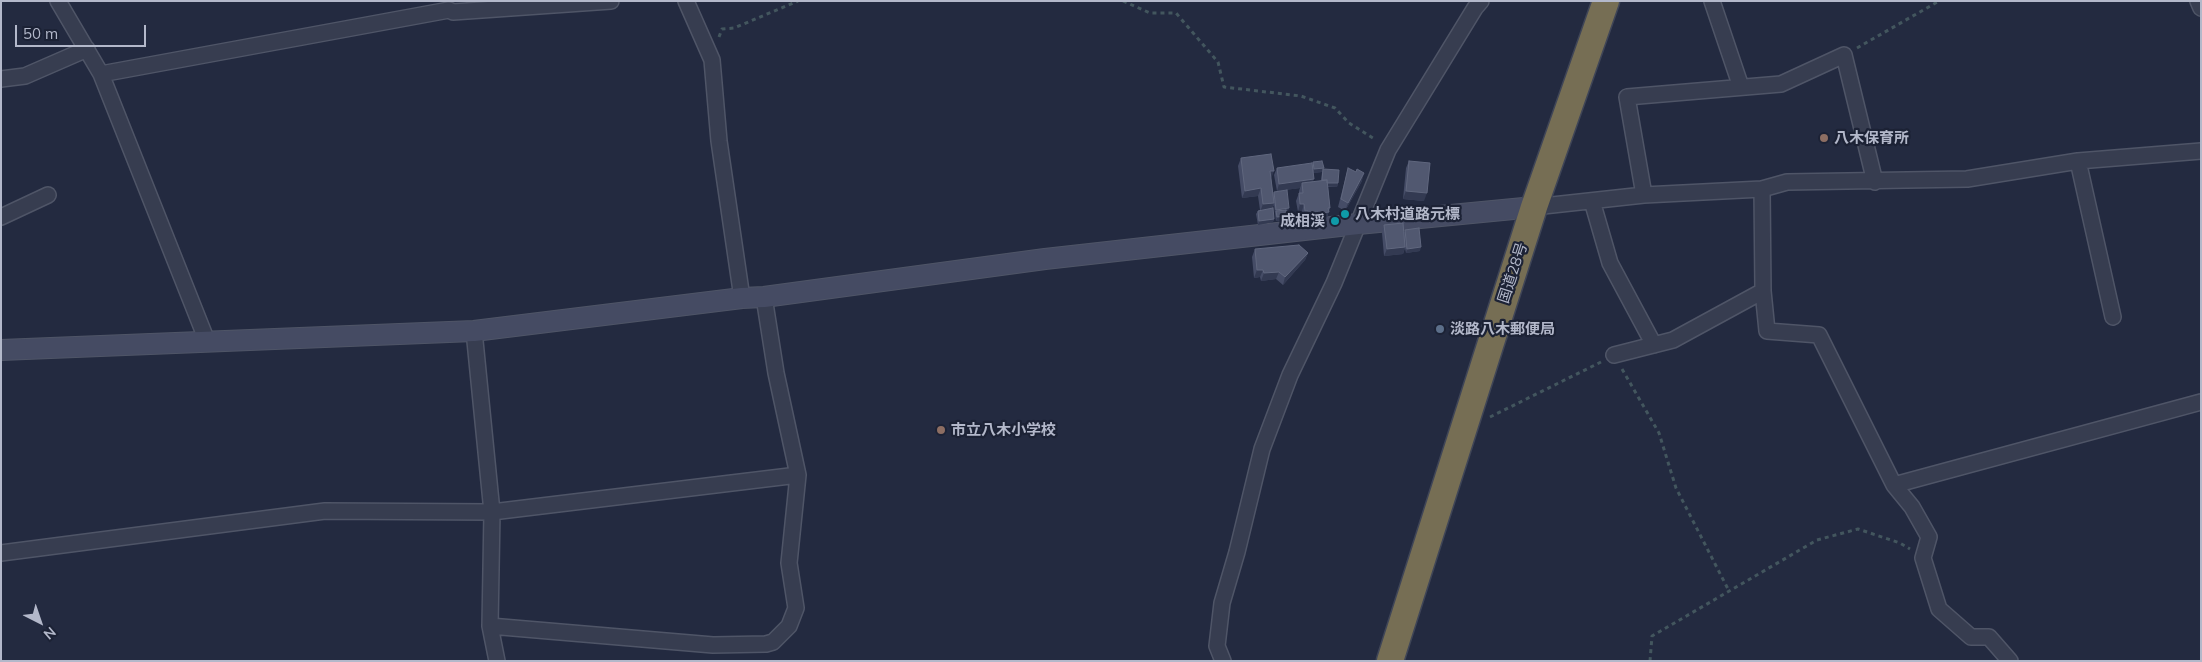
<!DOCTYPE html>
<meta charset="utf-8">
<style>
body{margin:0}
#map{position:relative;width:2202px;height:662px;overflow:hidden;background:#232a40;font-family:Mulish,sans-serif}
canvas{display:block}
.frame{position:absolute;inset:0;border:2px solid #b3b8ca;pointer-events:none}
.north{position:absolute;left:15px;top:597px;width:50px;height:50px;-webkit-text-stroke:4px #1c2235;paint-order:stroke;rotate:139deg;font-size:14px;font-weight:700;line-height:20px;text-align:center;color:#b3b8ca}
.north::after{content:'';display:block;margin:auto;width:18px;height:22px;background:#b3b8ca;clip-path:polygon(50% 0,100% 100%,50% 72%,0 100%)}
.scale{position:absolute;left:15px;top:25px;width:131px;height:22px;box-sizing:border-box;border:2px solid #b3b8ca;border-top:0;padding-left:6px;font-size:15px;line-height:18px;white-space:nowrap;color:#b3b8ca;-webkit-text-stroke:4px #1c2235;paint-order:stroke}
</style>
<div id="map">
<canvas width="2202" height="662"></canvas>
<div class="frame"></div>
<div class="north">N</div>
<div class="scale">50 m</div>
</div>
<script>
const c = document.querySelector('canvas').getContext('2d');
c.lineJoin = 'round';
function toPath(rows) {
  const path = new Path2D();
  for (const r of rows) {
    path.moveTo(r[0], r[1]);
    for (let i = 2; i < r.length; i += 2) path.lineTo(r[i], r[i + 1]);
  }
  return path;
}
function strokePath(path, color, width, dash) {
  c.strokeStyle = color;
  c.lineWidth = width;
  c.lineCap = dash ? 'butt' : 'round';
  c.setLineDash(dash || []);
  c.stroke(path);
}
function fill(path, color) {
  c.fillStyle = color;
  c.fill(path, 'evenodd');
}
function drawText(font, color, halo, rows, align = 'center') {
  c.font = font + ' Mulish,"Noto Sans JP",sans-serif';
  c.lineWidth = 4.5;
  c.setLineDash([]);
  c.textBaseline = 'middle';
  c.strokeStyle = halo;
  c.fillStyle = color;
  for (const [text, x, y, turn = 0] of rows) {
    c.save();
    c.translate(x, y);
    c.rotate((+turn || 0) * Math.PI / 180);
    c.textAlign = isNaN(turn) ? turn : align;
    if (halo) c.strokeText(text, 0, 0);
    c.fillText(text, 0, 0);
    c.restore();
  }
}
const path = toPath([
 [1123,1,1150,13,1176,13,1218,62,1224,87,1301,96,1335,108,1349,123,1376,140],
 [719,37,722,29,734,28,798,1],
 [1857,48,1939,1],
 [1622,369,1659,433,1676,488,1729,591],
 [1490,417,1601,362],
 [1650,661,1652,636,1817,540,1858,529,1900,543,1910,549]
]);
const street = toPath([
 [58,1,101,74,207,341],
 [686,1,712,60,719,141,742,298],
 [1712,1,1741,87],
 [2198,1,2201,8],
 [101,74,449,10,453,12,611,1],
 [1,79,25,76,87,49],
 [2078,161,2113,317],
 [1762,189,1763,291,1767,331,1819,335,1894,485,1912,507,1929,537,1923,558,1939,609,1971,637,1989,637,2010,661],
 [1644,195,1627,97,1781,84,1844,55,1875,182],
 [1592,201,1610,263,1654,345],
 [1534,207,1644,195,1762,189,1787,182,1967,179,2078,161,2201,151],
 [1,217,48,195],
 [474,331,492,512,490,626,497,661],
 [1614,355,1673,340,1763,291],
 [1894,485,2201,402],
 [1,553,325,511,492,512,798,475],
 [490,626,713,645,766,644,773,642,789,626,796,608,789,563,798,475,776,373,764,297],
 [1223,661,1217,646,1222,603,1237,552,1262,449,1290,375,1334,283,1388,150,1475,8,1481,1]
]);
const secondary = toPath([
 [1,350,474,331,742,298,764,297,1045,259,1358,224,1534,207]
]);
const highway = toPath([
 [1390,661,1534,207,1606,1]
]);
const wall = toPath([
 [1241,158,1271,178,1273,194,1274,192,1288,212,1286,212,1287,216,1286,220,1276,221,1274,205,1272,209,1274,219,1273,222,1258,225,1256,214,1258,211,1260,210,1258,196,1242,198,1238,166],
 [1409,161,1424,201,1403,199,1406,168],
 [1313,162,1323,169,1338,183,1337,187,1328,187,1330,208,1326,220,1306,222,1306,218,1303,219,1302,211,1298,212,1296,201,1299,193,1299,191,1300,188,1277,191,1274,175,1277,168,1312,165],
 [1322,172,1321,181,1313,182,1313,173],
 [1348,168,1362,181,1345,211,1338,207,1346,176],
 [1384,225,1404,232,1405,230,1420,251,1406,253,1405,248,1403,254,1384,256,1382,233],
 [1255,249,1308,253,1305,260,1283,285,1276,279,1261,281,1260,277,1254,278,1252,257]
]);
const shadedWall = toPath([
 [1324,168,1322,172,1313,173,1314,169],
 [1270,171,1274,171,1271,179],
 [1364,173,1362,181,1345,211,1348,203],
 [1314,179,1311,186,1302,183,1300,188,1277,191,1279,184],
 [1322,183,1338,183,1337,187,1321,186],
 [1261,188,1258,196,1242,198,1245,191],
 [1406,191,1427,193,1424,201,1403,199],
 [1274,203,1272,210,1260,212,1263,204],
 [1300,204,1304,204,1302,211,1298,212],
 [1289,208,1288,212,1277,214,1276,211,1275,214,1276,210],
 [1328,208,1330,208,1326,220,1306,222,1309,215],
 [1305,211,1308,211,1306,218,1303,219],
 [1287,216,1286,220,1276,221,1277,217],
 [1274,219,1273,222,1258,225,1259,221],
 [1405,247,1403,254,1384,256,1387,249],
 [1421,247,1420,251,1406,253,1407,249],
 [1308,253,1305,260,1283,285,1285,277],
 [1257,270,1263,270,1260,277,1254,278],
 [1279,272,1276,279,1261,281,1264,273]
]);
const building = toPath([
 [1271,154,1274,171,1270,171,1274,203,1263,204,1261,188,1245,191,1241,158,1271,154],
 [1322,161,1324,168,1314,169,1313,162,1322,161],
 [1409,161,1430,163,1427,193,1406,191,1409,161],
 [1312,163,1314,179,1279,184,1277,168,1312,163],
 [1348,168,1356,172,1357,169,1364,173,1348,203,1341,199,1348,168],
 [1323,169,1339,170,1338,183,1327,183,1327,180,1322,180,1323,169],
 [1327,180,1330,208,1328,208,1329,212,1309,215,1308,211,1305,211,1304,204,1300,204,1299,193,1303,193,1302,183,1327,180],
 [1287,190,1289,208,1276,210,1274,192,1287,190],
 [1273,208,1274,219,1259,221,1258,211,1273,208],
 [1286,210,1287,216,1277,217,1276,211,1286,210],
 [1403,223,1405,247,1387,249,1384,225,1403,223],
 [1419,228,1421,247,1407,249,1405,230,1419,228],
 [1299,245,1308,253,1285,277,1279,272,1264,273,1263,270,1257,270,1255,249,1299,245]
]);
const markers = [
 [1824,138,5,"#8d6e63"],
 [1345,214,5,"#0f9aa8"],
 [1335,221,5,"#0f9aa8"],
 [1440,329,5,"#5c6f8a"],
 [941,430,5,"#8d6e63"]
];
const poiNames = [
 ["八木保育所",1834,138],
 ["八木村道路元標",1355,214],
 ["成相渓",1325,221,"right"],
 ["淡路八木郵便局",1450,329],
 ["市立八木小学校",951,430]
];
const streetNames = [
 ["国道28号",1513,273,-72]
];
strokePath(street, '#4f5567', 18);
strokePath(secondary, '#4f5567', 22);
strokePath(highway, '#3f4557', 29);
strokePath(path, '#43565e', 3, [4, 4]);
strokePath(street, '#373d50', 15);
strokePath(secondary, '#454b63', 20);
strokePath(highway, '#766e54', 26);
fill(wall, '#454c66');
fill(shadedWall, '#333a52');
fill(building, '#515870');
strokePath(building, '#60677e', 1);
for (const [x, y, r, color] of markers) {
  const dot = new Path2D();
  dot.arc(x, y, r, 0, 2 * Math.PI);
  c.fillStyle = color;
  c.fill(dot);
  strokePath(dot, '#1c2235', 2);
}
drawText('bold 15px', '#b3b8ca', '#1c2235', poiNames, 'left');
drawText('15px', '#b3b8ca', '#1c2235', streetNames);
</script>
